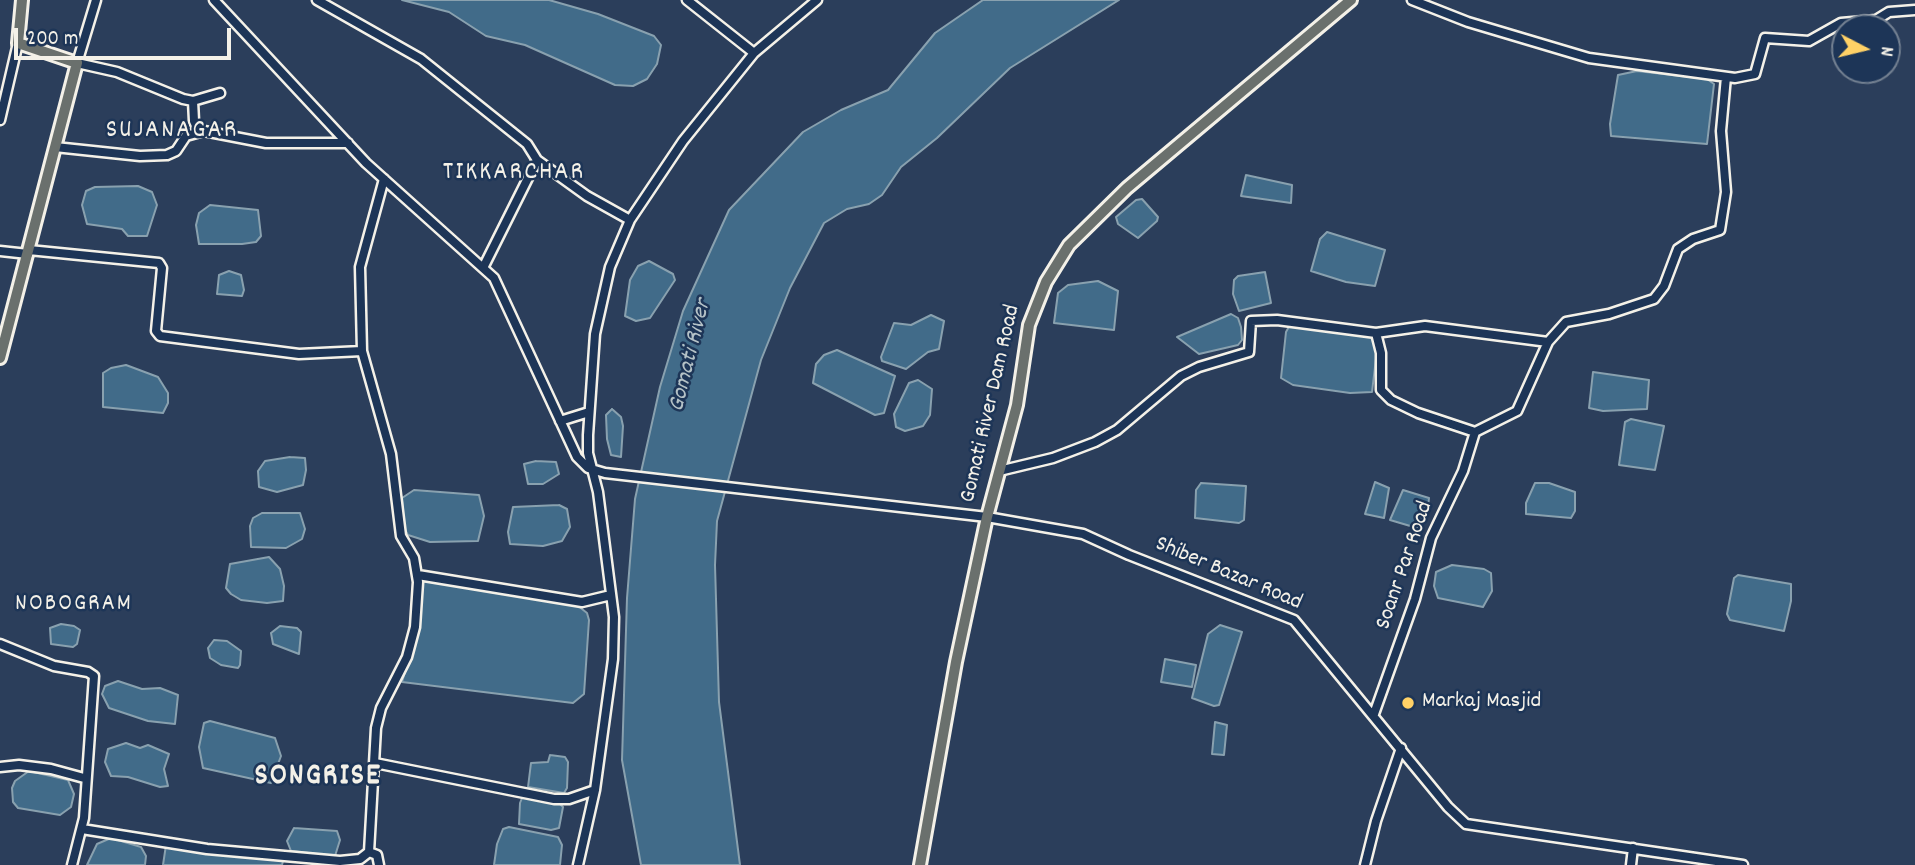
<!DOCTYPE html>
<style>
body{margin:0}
#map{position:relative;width:1915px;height:865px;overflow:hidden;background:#2b3e5b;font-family:Dekko,sans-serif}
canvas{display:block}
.north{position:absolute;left:1831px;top:14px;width:70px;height:70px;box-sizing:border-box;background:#1d3557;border:2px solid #738091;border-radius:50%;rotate:97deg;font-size:19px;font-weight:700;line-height:28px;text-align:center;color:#f4f1e8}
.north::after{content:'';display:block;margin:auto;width:24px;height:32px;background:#ffd166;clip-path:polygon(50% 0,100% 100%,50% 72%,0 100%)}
.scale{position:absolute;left:14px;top:28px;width:217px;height:32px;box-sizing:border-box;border:4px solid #f4f1e8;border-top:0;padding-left:9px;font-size:21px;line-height:24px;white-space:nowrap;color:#f4f1e8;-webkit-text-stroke:5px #1d3557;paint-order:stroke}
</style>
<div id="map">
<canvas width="1915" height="865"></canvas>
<div class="north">N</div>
<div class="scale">200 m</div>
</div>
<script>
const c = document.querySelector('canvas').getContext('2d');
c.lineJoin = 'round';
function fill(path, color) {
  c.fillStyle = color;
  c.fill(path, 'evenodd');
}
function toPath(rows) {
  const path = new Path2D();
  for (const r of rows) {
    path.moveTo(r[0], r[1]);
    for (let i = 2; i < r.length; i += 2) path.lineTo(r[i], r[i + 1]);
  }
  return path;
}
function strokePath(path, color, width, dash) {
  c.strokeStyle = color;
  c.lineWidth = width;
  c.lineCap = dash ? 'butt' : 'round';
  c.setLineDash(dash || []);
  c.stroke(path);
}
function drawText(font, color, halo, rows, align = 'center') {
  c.font = font + ' Dekko,sans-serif';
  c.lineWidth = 5;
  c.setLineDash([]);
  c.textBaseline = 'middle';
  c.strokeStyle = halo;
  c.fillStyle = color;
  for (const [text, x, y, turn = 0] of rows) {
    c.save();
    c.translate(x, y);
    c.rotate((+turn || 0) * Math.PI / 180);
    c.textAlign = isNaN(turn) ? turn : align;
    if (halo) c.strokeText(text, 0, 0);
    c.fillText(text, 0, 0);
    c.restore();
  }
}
const water = toPath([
 [402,0,549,0,598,14,654,36,661,45,657,64,647,79,633,86,615,85,525,45,486,36,449,12,402,0],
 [983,0,1119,0,1010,68,937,138,901,167,882,195,869,204,847,209,824,223,790,288,761,360,717,521,715,565,719,702,740,865,641,865,622,760,627,598,635,499,660,387,683,311,729,210,803,132,841,110,888,90,935,33,983,0],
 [1637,71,1707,79,1714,84,1707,144,1611,136,1610,124,1618,75,1637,71],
 [1246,175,1292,185,1291,203,1241,196,1246,175],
 [95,187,138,186,152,192,157,205,147,236,128,236,122,229,87,224,82,205,86,191,95,187],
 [1142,199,1158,217,1157,221,1138,238,1118,224,1116,217,1136,200,1142,199],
 [210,205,258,210,261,236,256,242,242,244,199,244,196,225,199,213,210,205],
 [1327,232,1385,250,1375,286,1346,282,1311,271,1320,239,1327,232],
 [649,261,673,274,675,280,650,318,636,321,625,316,630,280,638,266,649,261],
 [229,271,241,275,244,290,242,296,217,294,219,275,229,271],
 [1265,272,1271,303,1239,311,1233,294,1234,280,1238,276,1265,272],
 [1098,281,1118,291,1114,330,1054,323,1058,293,1068,285,1098,281],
 [1231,314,1238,318,1241,327,1242,340,1238,345,1199,354,1177,337,1231,314],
 [931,315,944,321,939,349,928,352,906,369,882,361,881,357,894,323,911,325,931,315],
 [1291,323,1362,333,1373,338,1377,350,1372,392,1350,393,1293,385,1281,378,1286,332,1291,323],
 [837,350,895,376,884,413,875,415,813,383,816,364,824,355,837,350],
 [126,365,158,377,168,393,168,403,163,413,103,407,103,373,111,368,126,365],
 [1593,372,1649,380,1647,409,1603,411,1589,408,1593,372],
 [918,380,932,389,930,415,923,426,905,431,896,427,894,414,909,383,918,380],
 [612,409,621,417,623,426,621,457,611,455,607,439,606,415,612,409],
 [1631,419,1664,426,1655,470,1619,465,1625,422,1631,419],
 [290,457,305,458,306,470,303,485,277,492,259,487,258,471,265,461,290,457],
 [536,461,556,462,559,474,543,484,528,484,524,464,536,461],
 [1375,482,1389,488,1384,518,1365,514,1375,482],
 [1201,483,1246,486,1244,520,1239,523,1195,518,1196,490,1201,483],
 [1535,483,1549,483,1575,492,1575,511,1571,518,1526,514,1526,503,1535,483],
 [414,490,479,495,484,516,478,541,430,542,408,535,404,528,402,498,414,490],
 [1403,490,1429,498,1428,507,1417,528,1390,520,1403,490],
 [559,505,567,509,570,527,562,541,543,546,510,544,508,532,513,507,559,505],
 [262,513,300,513,305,529,302,539,286,548,251,547,250,526,253,518,262,513],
 [269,557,280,569,284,586,283,601,267,603,241,600,231,594,226,588,230,564,269,557],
 [1452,565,1484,569,1491,573,1492,591,1483,607,1438,598,1434,586,1436,572,1452,565],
 [1738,575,1791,584,1791,601,1784,631,1730,620,1727,614,1734,578,1738,575],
 [427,580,577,605,587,613,589,620,584,694,573,703,402,682,418,629,421,583,427,580],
 [61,624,74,626,80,630,77,644,73,647,51,644,50,628,61,624],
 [1220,625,1242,632,1219,705,1214,706,1192,698,1208,634,1220,625],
 [280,626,297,628,301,632,299,654,273,644,271,633,280,626],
 [214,640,227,641,241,651,240,665,238,668,221,665,210,658,208,648,214,640],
 [1165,659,1196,665,1192,687,1161,682,1165,659],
 [118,681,142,689,160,688,178,695,175,724,148,721,109,708,102,694,105,686,118,681],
 [210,721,275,738,281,756,271,783,203,768,199,747,204,723,210,721],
 [1215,722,1227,725,1224,755,1212,754,1215,722],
 [126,743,140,748,148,745,169,754,164,769,168,786,160,787,128,777,111,776,105,762,108,749,126,743],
 [550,755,565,757,568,762,567,788,564,793,528,787,531,763,548,762,550,755],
 [29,771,68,780,74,794,71,807,60,815,18,808,13,802,12,788,15,781,29,771],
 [527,797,560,804,563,807,559,828,551,830,519,824,520,803,522,798,527,797],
 [509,827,558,837,562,845,560,865,494,865,497,844,503,829,509,827],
 [294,828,337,831,340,840,335,856,291,851,287,841,294,828],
 [111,838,141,847,146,856,145,865,87,865,97,844,111,838],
 [166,845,283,861,282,865,163,865,166,845]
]);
const minor = toPath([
 [96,0,77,63,117,72,183,99,193,101,220,93],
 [214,0,366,163,494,278,577,457,588,468,605,473,987,517,1083,534,1129,555,1294,620,1448,807,1466,824,1743,865],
 [317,0,421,59,527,144,537,160,587,196,630,220],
 [687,0,754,53],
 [1412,0,1468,22,1589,58,1735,78,1755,74,1765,38,1809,41,1841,23,1876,20,1889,12,1915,10],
 [193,101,194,121,199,132],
 [0,120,18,43],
 [55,147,140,156,167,155,176,151,186,136,204,131,266,143,348,143],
 [29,250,159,263,162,268,156,331,160,336,299,354,362,351],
 [0,251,28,254],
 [484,266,537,160],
 [1376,333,1381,353,1381,390,1391,400,1418,413,1475,432],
 [560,421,589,412],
 [1475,432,1517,411,1548,342,1566,322,1609,314,1654,299,1664,286,1678,249,1693,239,1720,230,1726,192,1721,131,1726,77],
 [999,471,1053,458,1095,442,1117,430,1181,376,1199,367,1249,352,1251,321,1277,320,1376,333,1425,326,1548,342],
 [418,575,582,602,611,595],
 [0,644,54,666,88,672,94,676,84,818,72,865],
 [1374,714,1415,599,1431,538,1463,471,1475,432],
 [375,763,554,799,569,799,595,790],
 [0,767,19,765,51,769,84,778],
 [82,829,207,849,340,861,360,859,369,852,377,855,379,865],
 [369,852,376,728,381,708,407,657,415,627,418,582,414,558,401,536,391,454,362,351,360,267,384,179],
 [578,865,595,790,613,659,614,617,598,492,588,453,588,435,595,334,610,267,630,220,683,141,754,53,817,0],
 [1365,865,1376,821,1401,748],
 [1631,865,1633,848]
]);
const major = toPath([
 [0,358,77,63,18,43,22,0],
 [920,865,956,662,987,517,1017,405,1029,325,1046,282,1069,245,1127,188,1351,0]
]);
const markers = [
 [1408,703,7,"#ffd166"]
];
const streetNames = [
 ["Gomati River Dam Road",992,404,-77],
 ["Soanr Par Road",1406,566,-71],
 ["Shiber Bazar Road",1228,575,23]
];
const poiNames = [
 ["Markaj Masjid",1422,703]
];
const waterNames = [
 ["Gomati River",692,356,-76]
];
const neighbourhoodNames = [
 ["NOBOGRAM",74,606]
];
const quarterNames = [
 ["SUJANAGAR",172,132],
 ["TIKKARCHAR",514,174]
];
const districtNames = [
 ["SONGRISE",318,779]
];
fill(water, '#416b89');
strokePath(water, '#89a1af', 2);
strokePath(minor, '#f4f1e8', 13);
strokePath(major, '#f4f1e8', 16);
strokePath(minor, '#1d3557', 8);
strokePath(major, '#6a706d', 10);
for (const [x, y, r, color] of markers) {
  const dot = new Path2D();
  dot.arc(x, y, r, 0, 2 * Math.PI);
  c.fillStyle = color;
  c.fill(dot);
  strokePath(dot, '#1d3557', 2.5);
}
drawText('23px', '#f4f1e8', '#1d3557', streetNames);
drawText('23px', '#f4f1e8', '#1d3557', poiNames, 'left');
drawText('italic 24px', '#b5c2c7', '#1d3557', waterNames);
c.letterSpacing = '2px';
drawText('24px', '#f4f1e8', '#1d3557', neighbourhoodNames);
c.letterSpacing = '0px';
c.letterSpacing = '2px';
drawText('26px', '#f4f1e8', '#1d3557', quarterNames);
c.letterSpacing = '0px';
c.letterSpacing = '2px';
drawText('bold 30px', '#f4f1e8', '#1d3557', districtNames);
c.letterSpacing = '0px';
</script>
